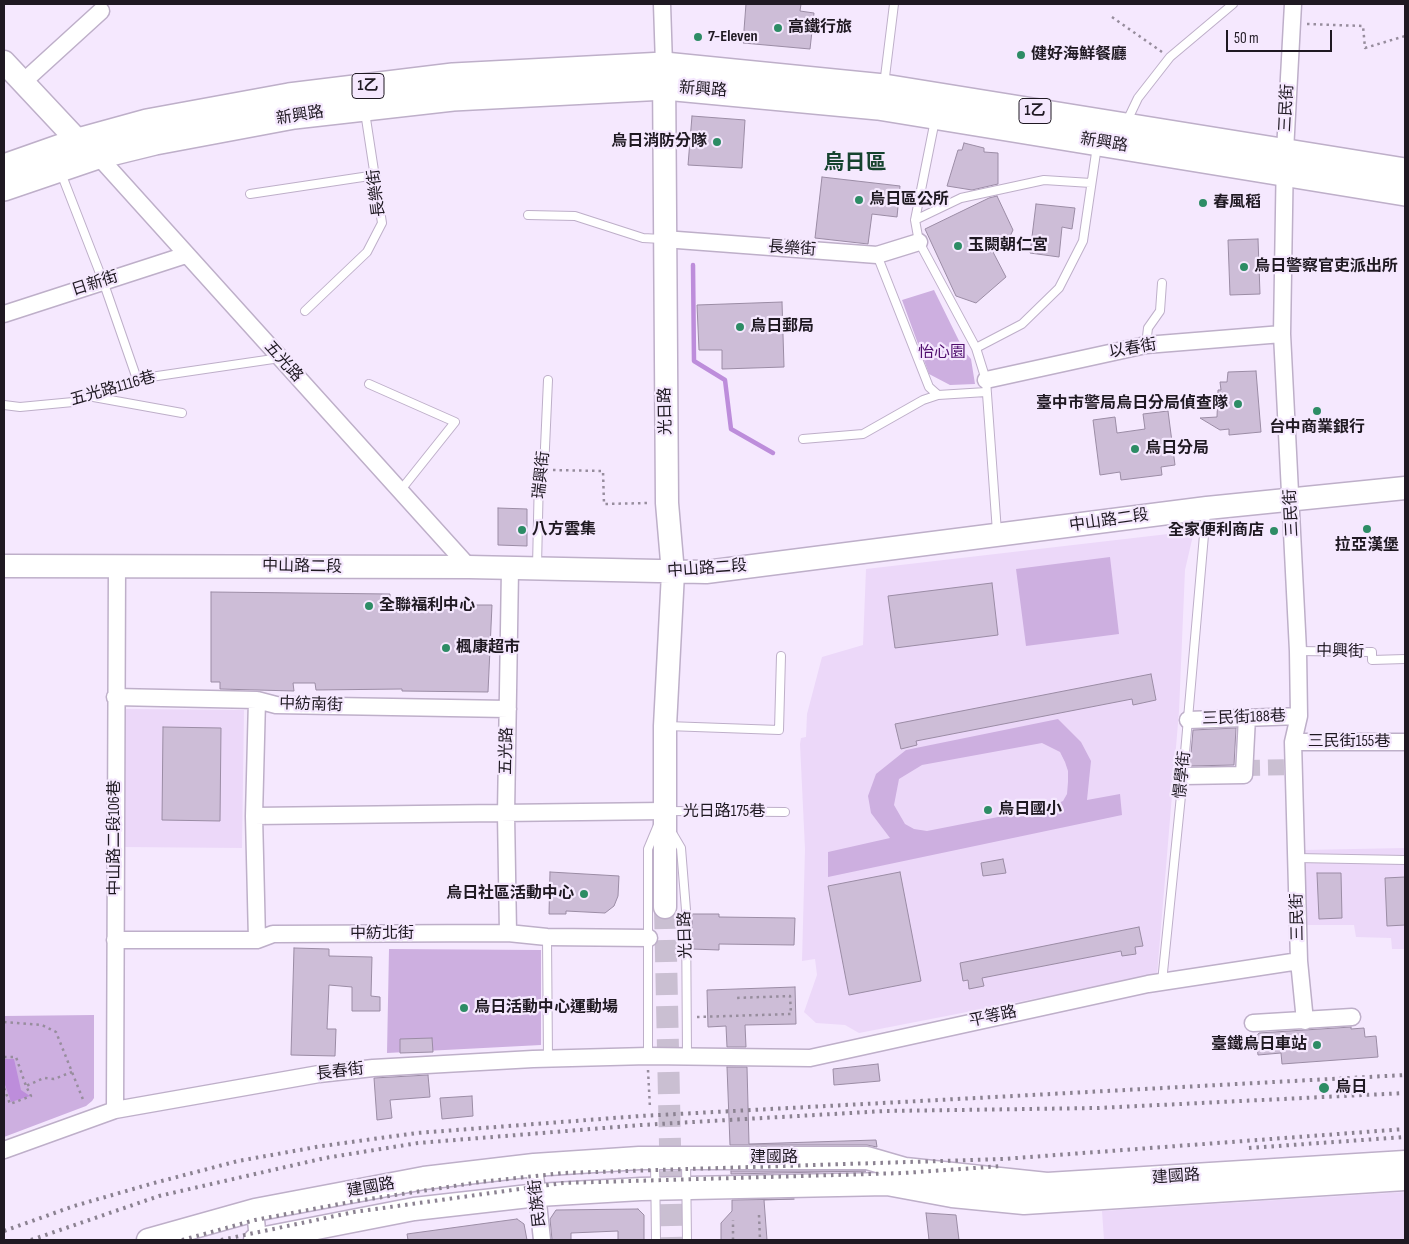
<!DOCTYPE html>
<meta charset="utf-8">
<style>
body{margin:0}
#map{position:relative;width:1409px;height:1244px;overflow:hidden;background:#f5e8fe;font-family:"Sofia Sans Condensed",sans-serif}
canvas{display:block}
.frame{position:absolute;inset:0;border:5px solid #1f1922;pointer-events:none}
.scale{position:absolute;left:1226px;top:30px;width:106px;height:22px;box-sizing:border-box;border:2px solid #1f1922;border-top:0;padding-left:6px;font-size:15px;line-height:18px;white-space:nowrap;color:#1f1922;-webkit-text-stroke:4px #f5e8fe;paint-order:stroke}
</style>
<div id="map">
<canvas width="1409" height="1244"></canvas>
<div class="frame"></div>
<div class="scale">50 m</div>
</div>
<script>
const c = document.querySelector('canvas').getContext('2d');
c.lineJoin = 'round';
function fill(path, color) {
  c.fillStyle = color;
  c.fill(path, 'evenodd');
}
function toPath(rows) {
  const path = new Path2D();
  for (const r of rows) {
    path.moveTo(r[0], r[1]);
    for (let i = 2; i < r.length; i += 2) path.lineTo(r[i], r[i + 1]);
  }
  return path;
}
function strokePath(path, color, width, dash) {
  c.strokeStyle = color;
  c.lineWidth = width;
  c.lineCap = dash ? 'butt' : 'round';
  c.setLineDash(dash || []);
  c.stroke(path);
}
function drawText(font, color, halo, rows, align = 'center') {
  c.font = font + ' "Sofia Sans Condensed","Noto Sans TC",sans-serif';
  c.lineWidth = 4.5;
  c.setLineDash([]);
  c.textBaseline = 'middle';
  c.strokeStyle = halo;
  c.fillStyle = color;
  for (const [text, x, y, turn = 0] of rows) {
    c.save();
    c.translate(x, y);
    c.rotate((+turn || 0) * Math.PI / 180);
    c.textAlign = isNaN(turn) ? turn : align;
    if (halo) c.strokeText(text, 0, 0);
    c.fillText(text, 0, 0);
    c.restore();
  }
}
const built = toPath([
 [1194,531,1185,570,1179,711,1157,975,859,1033,845,1025,816,1023,804,1012,817,975,815,959,802,961,805,849,800,744,801,738,806,737,807,714,822,657,863,645,866,569],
 [125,709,244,710,242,848,123,847],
 [1405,848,1405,949,1392,949,1391,938,1356,937,1354,925,1304,925,1304,850],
 [1405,1192,1405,1240,1104,1240,1102,1211]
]);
const green = toPath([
 [934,290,964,351,971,359,975,384,950,385,929,374,902,300],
 [1110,557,1119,634,1026,646,1016,569],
 [1058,719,1081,742,1091,761,1087,800,1120,794,1122,815,828,877,828,852,890,838,871,813,868,796,876,774,906,750],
 [1042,743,1060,752,1065,762,1068,771,1068,782,1067,794,1063,801,1049,807,927,831,914,829,905,824,894,805,899,779,922,765],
 [389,949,541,950,541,1045,387,1053],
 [94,1015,94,1098,92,1101,86,1106,4,1137,4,1016]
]);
const water = toPath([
 [4,1059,14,1059,21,1090,30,1096,11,1102,4,1082]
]);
const stream = toPath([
 [693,265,694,361,725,380,731,429,773,453]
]);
const building = toPath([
 [746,4,801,4,800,11,814,13,810,49,743,43,746,4],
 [692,116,745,120,742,168,688,165,692,116],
 [964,143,984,148,984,152,998,153,998,184,972,190,947,186,958,150,962,150,964,143],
 [822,177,900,186,897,217,872,214,868,244,815,238,822,177],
 [997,196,1013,230,1005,247,993,252,1006,277,976,303,956,296,925,229,989,198,997,196],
 [1036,204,1075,208,1072,229,1062,227,1059,257,1030,253,1036,204],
 [1258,239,1260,294,1230,295,1228,240,1258,239],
 [782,302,784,367,722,369,722,350,699,350,697,305,782,302],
 [1256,371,1261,432,1229,435,1229,429,1220,430,1200,418,1217,417,1218,390,1221,390,1220,382,1227,382,1228,372,1256,371],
 [1168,411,1175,465,1161,467,1162,475,1121,480,1120,472,1100,475,1093,420,1115,417,1117,433,1145,429,1143,414,1168,411],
 [498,508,527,509,527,546,498,545,498,508],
 [992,583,998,635,895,648,888,596,992,583],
 [211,592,390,594,390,605,492,605,488,692,402,691,402,689,316,690,315,683,293,683,294,691,220,689,220,682,211,682,211,592],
 [1151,674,1156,700,1133,705,1132,699,916,741,917,745,901,749,895,724,1151,674],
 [163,727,221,728,220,821,162,820,163,727],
 [1236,728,1234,765,1190,766,1193,730,1236,728],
 [1003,859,1006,873,983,876,981,863,1003,859],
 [550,872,619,876,618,896,614,906,605,913,566,911,566,914,549,914,550,872],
 [900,872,921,981,849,995,828,886,900,872],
 [1317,873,1341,873,1342,918,1319,919,1317,873],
 [1405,877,1405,925,1387,926,1385,878,1405,877],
 [692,914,719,914,719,917,795,918,794,945,719,944,719,950,692,949,692,914],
 [1139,927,1143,946,1135,947,1136,954,1122,956,1121,951,982,978,984,986,969,989,968,980,963,981,960,963,1139,927],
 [294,948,329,949,329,956,372,957,371,996,380,997,380,1011,352,1011,352,987,329,985,327,1029,336,1029,335,1056,291,1055,294,948],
 [795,987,796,1024,745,1025,746,1047,727,1047,726,1026,708,1027,707,990,795,987],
 [1351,1027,1351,1029,1364,1028,1365,1037,1376,1036,1378,1057,1282,1064,1281,1053,1258,1055,1256,1037,1259,1033,1351,1027],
 [432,1038,433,1052,400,1053,400,1039,432,1038],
 [878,1064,880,1081,834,1085,833,1069,878,1064],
 [727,1067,747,1067,749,1144,876,1140,877,1147,867,1145,730,1145,727,1067],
 [428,1075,430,1097,390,1100,392,1118,377,1120,374,1078,428,1075],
 [472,1096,473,1116,442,1119,440,1098,472,1096],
 [731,1171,866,1171,731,1174,731,1171],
 [794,1199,764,1200,767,1240,721,1240,721,1223,732,1211,732,1200,794,1199],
 [638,1209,644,1215,644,1240,618,1240,618,1231,571,1233,571,1240,552,1240,550,1219,556,1210,638,1209],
 [926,1213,956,1215,959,1240,929,1240,926,1213],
 [517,1219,524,1224,527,1240,408,1240,407,1234,517,1219]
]);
const streetTunnel = toPath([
 [1244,768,1294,767]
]);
const secondaryTunnel = toPath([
 [665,907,672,1240]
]);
const path = toPath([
 [1112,17,1162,52],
 [1307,24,1363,26,1365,48,1405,36],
 [553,470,603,471,604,504,648,503],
 [697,1017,791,1014,790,996,735,998],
 [4,1022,42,1025,56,1032,84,1102],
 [4,1057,16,1057,26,1086],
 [648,1070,650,1108],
 [4,1088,10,1104,31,1096,26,1086,44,1078,54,1079,72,1072],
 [759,1215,760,1240],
 [733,1240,733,1220]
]);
const lane = toPath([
 [884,85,894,4],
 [935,120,915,220,919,242,976,348,986,380,997,532],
 [1127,121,1138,98,1170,57,1233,4],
 [61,173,103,281,137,379],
 [250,194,376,175],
 [528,215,575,216,643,238,662,239],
 [915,220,961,198,1044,180,1091,183],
 [877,255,929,387,938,395,986,392],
 [305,311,367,252,382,223,365,112],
 [1146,345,1148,328,1160,311,1162,283],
 [976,348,1022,324,1059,288,1083,241,1097,146],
 [369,384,455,422,400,491],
 [88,396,182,413],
 [4,405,20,407,73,402,137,379,280,358],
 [803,439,863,434,923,400,938,395],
 [537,567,539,474,544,470,548,380],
 [1298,651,1372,652,1372,660,1405,659],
 [667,726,779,730,781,656],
 [666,811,785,812],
 [671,831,681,848,686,910,687,1056],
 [1297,858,1405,860],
 [547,937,548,1059],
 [1162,982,1183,776,1206,512],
 [648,1056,648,849,658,825],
 [686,1160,687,1240],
 [655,1161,656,1240]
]);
const street = toPath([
 [662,4,664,65],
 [1293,4,1285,151,1282,334,1298,651,1299,716,1293,742,1299,961,1305,1021],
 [22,83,101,11],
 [98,156,469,567],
 [664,239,877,255,919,242],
 [4,314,186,255],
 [986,380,1146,345,1282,334],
 [115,697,257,700,276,705,508,709],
 [1188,720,1299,716],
 [1293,742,1405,742],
 [1183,776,1244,775,1247,717],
 [254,816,664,811],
 [508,933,506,814,510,569],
 [115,940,257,940,273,934,508,933,547,937,649,938],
 [257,940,254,816,257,700],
 [1253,1023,1352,1017],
 [115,1110,117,565],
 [4,1150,115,1110,319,1074,373,1068,533,1059,648,1056,810,1058,1148,984,1299,961],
 [534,1165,542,1240],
 [255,1210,258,1240]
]);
const secondary = toPath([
 [4,62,78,141,90,150],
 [664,68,667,503,673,573,665,726,665,907],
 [4,566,469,567,706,572,1207,508,1405,488],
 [148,1240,255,1210,424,1178,534,1165,639,1158,867,1158,905,1169,1047,1184,1405,1162],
 [255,1240,414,1209,538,1195,641,1189,887,1184,952,1196,1024,1203,1405,1179]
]);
const primary = toPath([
 [4,167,78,141,147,122,289,96,453,76,664,65,884,87,1405,171],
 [4,188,98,156,155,142,294,116,453,98,665,87,878,107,1405,193]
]);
const rail = toPath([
 [1249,1148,1405,1137],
 [4,1231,74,1206,154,1183,238,1161,322,1146,417,1133,640,1116,1405,1075],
 [31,1240,159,1196,325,1158,418,1143,641,1125,885,1111,1098,1108,1405,1093],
 [182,1240,255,1220,350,1202,480,1182,563,1173,1003,1159,1405,1129],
 [221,1240,354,1212,563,1183,904,1173,1003,1166]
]);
const markers = [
 [778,28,5,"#2d8c65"],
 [698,37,5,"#2d8c65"],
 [1021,55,5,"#2d8c65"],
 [717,142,5,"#2d8c65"],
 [859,200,5,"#2d8c65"],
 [1203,203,5,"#2d8c65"],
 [958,246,5,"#2d8c65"],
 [1244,267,5,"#2d8c65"],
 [740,327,5,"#2d8c65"],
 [1238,404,5,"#2d8c65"],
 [1317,411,5,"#2d8c65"],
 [1135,449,5,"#2d8c65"],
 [1367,529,5,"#2d8c65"],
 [522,530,5,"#2d8c65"],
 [1274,531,5,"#2d8c65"],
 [369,606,5,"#2d8c65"],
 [446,648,5,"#2d8c65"],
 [988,810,5,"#2d8c65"],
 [584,894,5,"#2d8c65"],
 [464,1008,5,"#2d8c65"],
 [1317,1045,5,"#2d8c65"],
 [1324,1088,6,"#2d8c65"]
];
const shields = [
 [368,86,32],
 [1035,111,32]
];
const shieldNames = [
 ["1乙",368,86],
 ["1乙",1035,111]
];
const poiNames = [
 ["高鐵行旅",788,28],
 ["7-Eleven",708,37],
 ["健好海鮮餐廳",1031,55],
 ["烏日消防分隊",707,142,"right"],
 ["烏日區公所",869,200],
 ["春風稻",1213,203],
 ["玉闕朝仁宮",968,246],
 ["烏日警察官吏派出所",1254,267],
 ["烏日郵局",750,327],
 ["臺中市警局烏日分局偵查隊",1228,404,"right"],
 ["台中商業銀行",1317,428,"center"],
 ["烏日分局",1145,449],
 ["八方雲集",532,530],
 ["全家便利商店",1264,531,"right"],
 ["拉亞漢堡",1367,546,"center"],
 ["全聯福利中心",379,606],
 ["楓康超市",456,648],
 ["烏日國小",998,810],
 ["烏日社區活動中心",574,894,"right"],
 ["烏日活動中心運動場",474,1008],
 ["臺鐵烏日車站",1307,1045,"right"],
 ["烏日",1335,1088]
];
const streetNames = [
 ["新興路",703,90,4],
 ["三民街",1287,108,-87],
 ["新興路",300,116,-9],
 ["新興路",1104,143,9],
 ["長樂街",377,193,-97],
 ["長樂街",792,249,4],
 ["日新街",95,284,-18],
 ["以春街",1133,349,-10],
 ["五光路",283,362,48],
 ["五光路1116巷",113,389,-16],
 ["光日路",666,411,-91],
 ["瑞興街",542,475,-84],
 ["三民街",1292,513,-93],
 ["中山路二段",1109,521,-8],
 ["中山路二段",302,567,1],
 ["中山路二段",707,569,-4],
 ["中興街",1340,652,1],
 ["中紡南街",311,705,2],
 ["三民街188巷",1244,718,-2],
 ["三民街155巷",1349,742],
 ["五光路",507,751,-89],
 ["憬學街",1183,775,-84],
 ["光日路175巷",724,812],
 ["中山路二段106巷",115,838,-90],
 ["三民街",1298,917,-91],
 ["中紡北街",382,934],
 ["光日路",686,935,-92],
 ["平等路",993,1017,-12],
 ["長春街",340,1072,-7],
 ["建國路",774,1158],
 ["建國路",1176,1177,-4],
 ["建國路",371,1188,-10],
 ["民族街",538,1203,-96]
];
const parkNames = [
 ["怡心園",942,353]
];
const districtNames = [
 ["烏日區",855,164]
];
fill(built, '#ecd8f9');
fill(green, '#cdafe0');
fill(water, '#bd8ddb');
strokePath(stream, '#bd8ddb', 4.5);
fill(building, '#cdbdd7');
strokePath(building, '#9b8ca5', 1);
strokePath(streetTunnel, '#cabfd2', 16, [16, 8]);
strokePath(secondaryTunnel, '#cabfd2', 22, [22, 11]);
strokePath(lane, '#beafc9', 10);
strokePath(street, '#beafc9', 19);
strokePath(secondary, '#beafc9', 25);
strokePath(primary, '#beafc9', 28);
strokePath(path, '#978d9d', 2.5, [2.5, 4]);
strokePath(lane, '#fff', 8);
strokePath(street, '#fff', 16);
strokePath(secondary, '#fff', 22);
strokePath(primary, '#fff', 25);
strokePath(rail, '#8b8291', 4, [2.5, 5]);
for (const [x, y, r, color] of markers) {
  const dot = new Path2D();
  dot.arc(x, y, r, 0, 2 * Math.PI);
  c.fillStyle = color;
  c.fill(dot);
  strokePath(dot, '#f5e8fe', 2);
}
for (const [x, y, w] of shields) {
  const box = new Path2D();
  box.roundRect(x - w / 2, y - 12.5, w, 25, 4);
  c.fillStyle = '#f5e8fe';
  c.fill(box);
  strokePath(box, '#1f1922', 1);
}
drawText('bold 15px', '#1f1922', null, shieldNames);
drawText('bold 16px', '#1f1922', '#f5e8fe', poiNames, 'left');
drawText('16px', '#1f1922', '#f5e8fe', streetNames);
drawText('16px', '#4f0e6d', '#f5e8fe', parkNames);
drawText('bold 21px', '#16432f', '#f5e8fe', districtNames);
</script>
